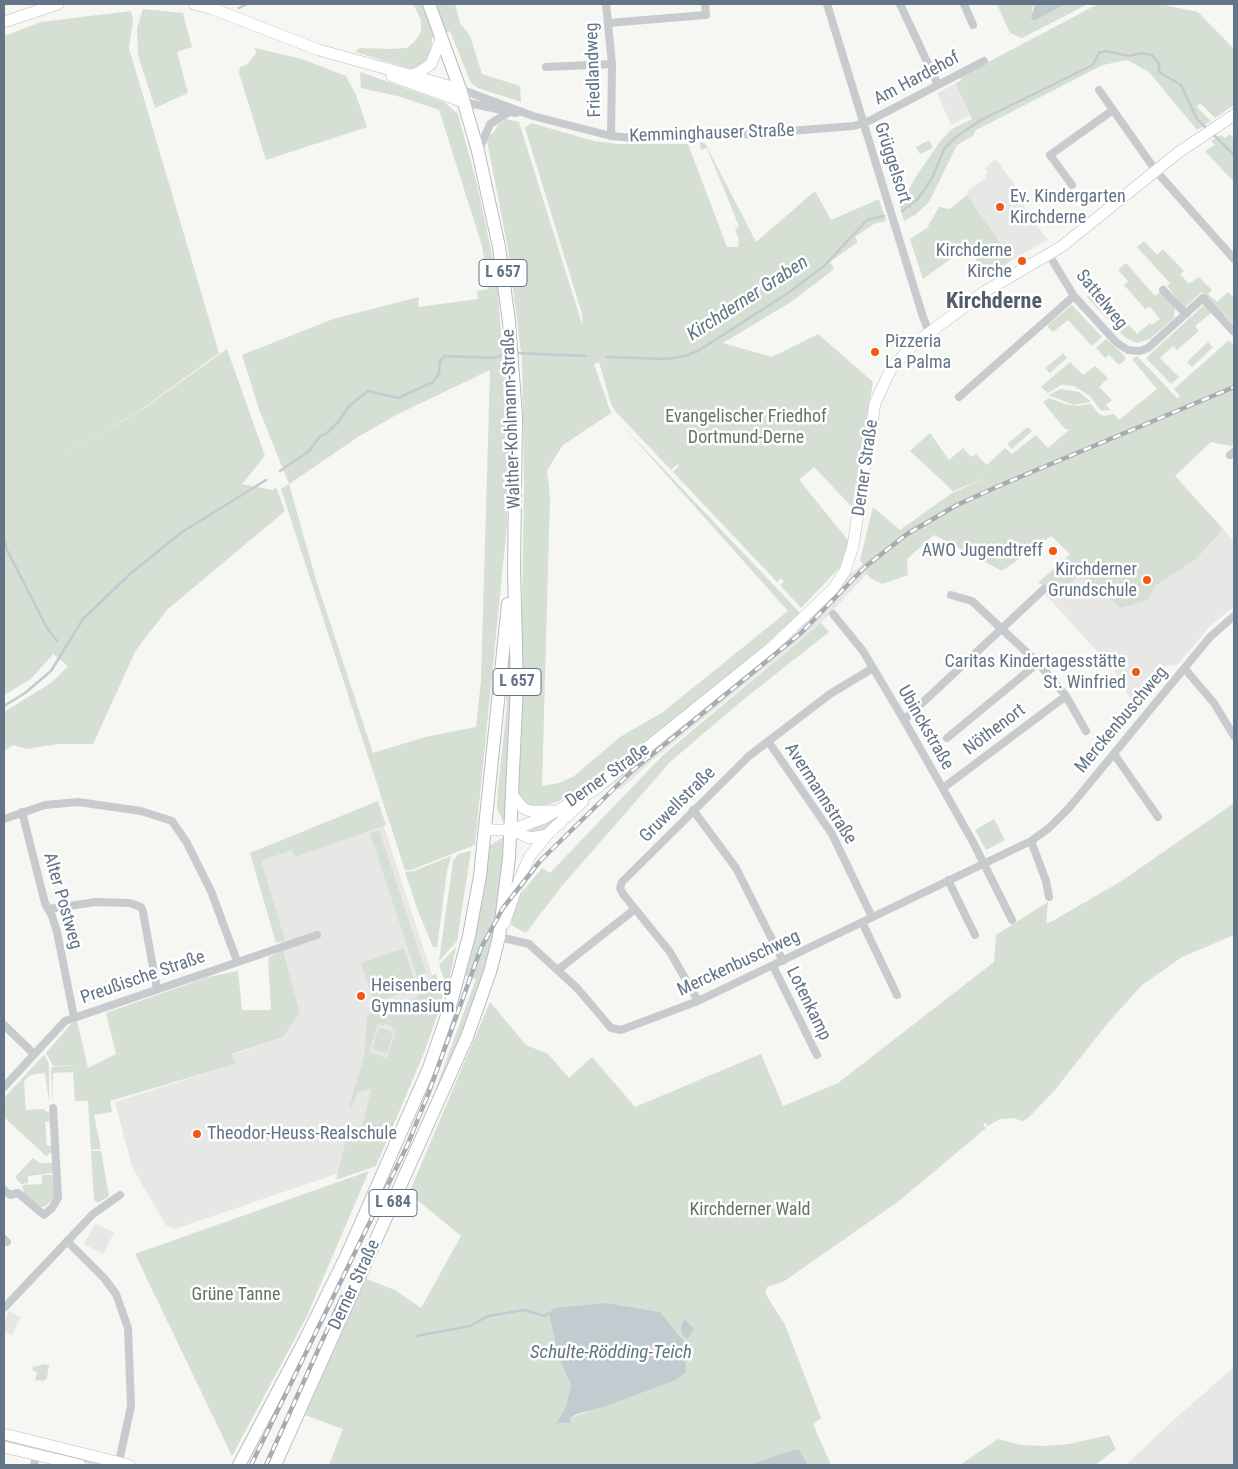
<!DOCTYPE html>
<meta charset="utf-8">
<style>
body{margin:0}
#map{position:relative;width:1238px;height:1469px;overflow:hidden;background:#f6f6f2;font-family:"Roboto Condensed",sans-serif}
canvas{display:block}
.frame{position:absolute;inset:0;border:5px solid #627486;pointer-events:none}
</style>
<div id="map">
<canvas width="1238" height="1469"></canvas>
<div class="frame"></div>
</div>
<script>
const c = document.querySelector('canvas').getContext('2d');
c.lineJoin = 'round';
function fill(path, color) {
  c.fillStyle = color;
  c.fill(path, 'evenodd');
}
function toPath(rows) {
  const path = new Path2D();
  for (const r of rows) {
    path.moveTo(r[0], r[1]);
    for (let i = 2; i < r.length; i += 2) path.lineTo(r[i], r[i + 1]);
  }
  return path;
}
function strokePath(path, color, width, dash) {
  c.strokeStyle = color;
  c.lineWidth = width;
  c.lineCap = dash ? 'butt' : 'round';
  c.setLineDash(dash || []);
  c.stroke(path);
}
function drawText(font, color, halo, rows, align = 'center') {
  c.font = font + ' "Roboto Condensed",sans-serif';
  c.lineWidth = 5;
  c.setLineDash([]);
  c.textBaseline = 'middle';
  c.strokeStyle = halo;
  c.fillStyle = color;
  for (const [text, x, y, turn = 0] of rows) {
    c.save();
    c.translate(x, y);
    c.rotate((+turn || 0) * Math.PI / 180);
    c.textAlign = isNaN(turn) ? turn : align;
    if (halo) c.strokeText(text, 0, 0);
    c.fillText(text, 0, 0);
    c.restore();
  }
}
const built = toPath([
 [955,84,970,115,951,125,937,93],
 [996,159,1014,184,1027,212,1048,240,1012,260,967,195,968,190,986,178,985,176,988,173,985,168],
 [1175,476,1234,541,1234,607,1212,624,1177,665,1167,666,1153,682,1148,677,1143,682,1144,687,1138,697,1144,705,1138,712,1113,669,1045,594],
 [875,553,889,556,866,575,821,623,654,759,620,790,613,783,786,642,826,603,848,576],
 [377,805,434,981,348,1170,175,1229,166,1225,132,1167,115,1102,234,1064,232,1055,283,1037,300,1013,283,950,252,855],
 [95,1223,114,1233,103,1254,84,1244],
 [9,1311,21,1317,12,1335,4,1331,4,1322],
 [1234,1367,1234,1465,1126,1465,1168,1425]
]);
const green = toPath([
 [413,4,455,4,460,23,470,36,482,74,520,86,521,102,478,88,471,83,450,31,432,38,431,53,426,62,411,69,355,52,360,48,392,49,407,48,414,42,421,32,421,20],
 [997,4,1035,4,1032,8,1034,21,1066,4,1088,4,1022,38,1010,33],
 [1098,4,1159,4,1198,12,1234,49,1234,105,1215,118,1200,103,1197,107,1211,121,1197,130,1149,72,1127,60,1103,65,976,130,973,136,957,145,929,202,915,215,904,221,897,196,906,195,915,178,941,140,952,129,972,119,955,83,962,80,960,77],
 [143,9,183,13,192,47,177,52,188,93,155,108,138,55,137,28],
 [131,11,133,20,129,48,219,353,142,409,46,465,143,409,227,349,265,456,242,484,272,490,276,487,285,511,167,610,136,650,93,744,58,744,27,749,13,745,4,751,4,712,51,683,68,666,53,654,31,679,4,695,4,36,41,22],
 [255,48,302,59,346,76,356,95,367,127,266,160,239,73,240,67,248,64,256,53],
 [360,72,444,102,458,114,477,184,497,278,503,363,505,363,509,446,507,525,475,845,411,870,405,870,281,489,289,484,260,412,242,355,333,319,419,297,418,307,478,299,477,291,489,289,482,246,439,110,401,97,361,88],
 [490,370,481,681,476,727,425,737,373,753,316,580,289,484,358,437,396,415],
 [506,119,519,122,582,324,582,314,525,128,531,123,594,141,618,144,688,144,727,247,738,247,739,240,735,229,739,226,707,148,701,150,700,142,705,143,756,242,815,191,831,220,879,199,886,221,874,224,855,237,858,242,830,262,834,269,791,302,723,343,772,357,818,334,873,382,852,507,814,467,799,480,848,540,845,562,801,608,780,585,784,582,781,578,777,582,673,472,679,466,678,464,671,470,616,412,611,404,599,362,594,364,611,413,563,445,547,470,550,497,542,786,559,783,573,777,620,737,663,712,788,611,621,424,801,614,670,725,580,788,561,800,541,808,527,805,521,800,519,793,524,484,522,360,508,249,487,141,489,134,492,134,499,124],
 [1230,134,1234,139,1234,182,1205,151,1215,145,1211,141,1221,135,1225,138],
 [929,140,933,148,920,154,916,147],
 [967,195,1012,260,988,277,967,247,923,279,910,239,927,228,939,207,950,209],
 [1144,241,1157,255,1163,249,1184,271,1180,274,1189,284,1199,277,1212,290,1208,294,1217,302,1228,292,1232,296,1234,295,1234,325,1202,292,1184,308,1167,286,1170,283,1137,247],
 [1126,263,1155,296,1161,292,1175,308,1174,318,1150,339,1137,343,1126,338,1113,326,1122,317,1137,334,1150,323,1152,325,1160,319,1150,307,1145,309,1124,285,1128,281,1118,270],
 [1094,291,1108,306,1111,303,1114,307,1107,319,1087,297],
 [1205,304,1212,312,1195,326,1199,331,1177,350,1173,346,1160,358,1179,377,1171,384,1146,358],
 [1072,305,1102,337,1092,346,1068,320,1053,332,1047,326],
 [1106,339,1125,356,1125,360,1119,365,1109,355,1105,358,1096,348],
 [1229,340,1234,345,1234,444,1231,446,1211,442,1175,476,1223,529,1196,559,1156,585,1148,600,1121,608,1080,574,1060,592,1038,583,1070,554,1051,536,1002,571,934,535,907,559,908,575,882,584,870,578,860,560,873,507,900,530,952,493,988,477,953,491,910,451,930,433,949,460,963,448,971,457,976,454,987,465,1005,448,1012,454,1036,435,1048,448,1069,430,1064,428,1043,402,1049,398,1065,404,1077,406,1091,404,1099,414,1104,416,1114,414,1119,420,1157,389,1132,359,1137,356,1177,398,1180,397,1174,389],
 [1208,342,1213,347,1192,367,1187,362],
 [1063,353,1067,358,1050,373,1045,368],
 [1070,362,1083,375,1095,366,1108,378,1099,387,1112,400,1106,405,1110,410,1101,411,1090,396,1074,386,1061,385,1048,393,1041,387],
 [1061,389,1079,392,1091,402,1074,405,1048,395],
 [1028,427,1032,431,1012,449,1007,444],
 [513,593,509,822,504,823,497,808,498,789,507,705,506,686],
 [821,623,829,632,744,699,670,762,561,887,526,933,511,925,515,901,542,868,550,873,663,755],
 [378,801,386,825,295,857,292,850,261,861,285,940,276,943,250,853],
 [1234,803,1234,935,1182,957,1142,985,1107,1024,1054,1091,1028,1118,1023,1121,1012,1118,1000,1119,988,1126,985,1123,983,1124,986,1128,899,1201,783,1282,767,1287,765,1293,785,1325,821,1418,813,1424,831,1465,808,1465,799,1449,749,1465,329,1465,343,1429,305,1415,366,1279,395,1290,421,1308,461,1236,409,1193,490,1002,526,1045,548,1054,569,1078,592,1057,635,1107,761,1054,783,1106,838,1083,994,962,996,935,1048,902,1046,923,1049,923,1120,882],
 [607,1303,660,1312,676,1380,570,1418,566,1407,571,1384,559,1359],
 [564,813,547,830,530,834,530,828],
 [994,819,1005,840,986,850,975,830],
 [379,830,426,973,417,976,370,833],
 [507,835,492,942,469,1020,421,1129,476,979,465,976,472,952,489,846],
 [471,851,457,941,439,961,453,861,458,854],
 [451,856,447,871,437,947,433,947,418,911,405,872,414,871],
 [456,947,452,967,447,987,439,965],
 [404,948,417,988,374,1002,361,963],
 [283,950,300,1013,283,1037,232,1054,235,1064,110,1101,112,1112,94,1115,101,1149,91,1150,88,1101,75,1101,73,1072,53,1073,52,1102,51,1067,80,1065,53,1066,46,1053,72,1023,77,1021,88,1068,116,1054,106,1013,208,977,238,971,242,1010,271,1010,268,958],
 [436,974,443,995,437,1016,424,1053,376,1166,336,1180,348,1133,362,1127,371,1091,370,1089,357,1093,352,1107,349,1106,364,1058,367,1015,382,1010,388,1013,386,1008,416,998,433,975],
 [385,1023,396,1030,387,1058,369,1052,378,1024,384,1026],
 [379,1027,393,1032,387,1054,372,1049],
 [44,1055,49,1063,49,1102,45,1073,31,1075,24,1081,25,1097,26,1110,43,1109,50,1114,51,1121,45,1122,47,1146,52,1146,53,1151,46,1156,4,1117,4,1098],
 [91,1151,101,1151,109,1196,98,1203,94,1200],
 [33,1158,40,1163,52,1163,54,1173,28,1176,28,1183,21,1184,15,1177],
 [369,1171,306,1318,232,1456,135,1254],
 [42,1175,54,1175,54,1199,44,1207,41,1207,24,1194,22,1185,42,1184],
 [45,1364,49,1365,47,1378,44,1381,35,1380,37,1372,32,1370,33,1367],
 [1109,1435,1116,1449,1095,1465,960,1465,998,1439,1021,1445,1045,1446,1069,1444],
 [4,1436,121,1465,94,1465,4,1444]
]);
const water = toPath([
 [1035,4,1066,4,1034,21,1031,18],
 [607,1303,660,1312,684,1342,686,1372,676,1380,603,1407,577,1414,570,1418,570,1423,557,1423,566,1407,571,1384,559,1359,549,1313,554,1308],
 [685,1320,694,1329,688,1338,683,1336,681,1328,683,1321],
 [799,1449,808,1465,749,1465,784,1453]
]);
const stream = toPath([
 [239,8,247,4],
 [1213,134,1234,155],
 [902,211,918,199,932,178,944,149,957,136,981,120,1093,65,1099,53,1105,51,1129,56,1141,53,1152,55,1159,64,1159,72,1181,85,1197,119,1207,129],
 [516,353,586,356],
 [607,357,667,359,685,356,698,351,788,293,824,266,867,220,884,216],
 [280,471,309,451,320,436,326,434,339,421,349,406,368,391,398,398,433,382,439,374,440,361,445,356,494,358,508,353],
 [4,538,7,550,47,628,57,641],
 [4,706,25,693,51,671,83,619,130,574,182,532,266,480],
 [416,1336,470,1326,488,1316,524,1310,545,1316,549,1313]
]);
const street = toPath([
 [606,4,612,64,611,136],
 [827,4,923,317,929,332],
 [900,4,938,85],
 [964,4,973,25],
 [608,23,706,15,705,4],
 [546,67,612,64],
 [460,89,533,116,611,136,645,139,723,136,854,126,871,120,984,61],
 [1099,90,1156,171,1234,259],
 [464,102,516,113],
 [479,150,490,124,509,112],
 [1072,185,1050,155,1113,110],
 [1049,255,1074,296,1117,343,1128,350,1140,351,1148,348,1203,298,1233,331],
 [1163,290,1186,314],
 [959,397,1074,296],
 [1230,455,1234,452],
 [951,595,972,601,1038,663,1066,696,1086,731],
 [833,614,863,651,904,720,973,842,1012,920],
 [1185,669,1214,703,1234,736],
 [904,720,1044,589],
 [947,738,1038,663],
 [768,741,832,834,872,917],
 [1114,754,1158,817],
 [943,788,1066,696],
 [693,810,736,868,783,961],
 [22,812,45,903,52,916,57,932,74,1017],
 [4,819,45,805,78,802,141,811,172,821,187,843,211,891,237,961],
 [1031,841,1046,881,1049,897],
 [948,880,975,935],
 [48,909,96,902,130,903,141,907,143,912,157,989],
 [862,922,897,995],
 [499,937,529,944,577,988,611,1028,621,1030,698,1001,1031,841,1049,828,1069,808,1210,637,1234,616],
 [773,966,817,1055],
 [559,969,635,909],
 [698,1001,670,952,623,894,620,888,622,882,749,756,830,694,873,668],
 [4,1025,34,1054],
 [4,1087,65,1021,317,935],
 [4,1190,10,1195,18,1193,44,1215,52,1208,58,1198,53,1108],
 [4,1239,7,1242],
 [67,1241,104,1278,116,1294,128,1328,131,1406,119,1462],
 [4,1308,93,1214,120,1195],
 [34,1465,37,1454]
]);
const secondary = toPath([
 [194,4,213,9,319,50,460,89],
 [4,22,58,4],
 [410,75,418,73,431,64,441,39],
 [392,76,464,102],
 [513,796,523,808,530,811,552,811],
 [486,830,511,830,530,838,547,835],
 [511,830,544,818,593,791,772,647,833,589,845,571,853,546,875,403,891,369,913,345,984,292,1061,247,1179,152,1234,115],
 [504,924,520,878,530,856,547,835,583,801],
 [4,1434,129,1465],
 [4,1447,80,1465]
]);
const primary = toPath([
 [239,1465,305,1340,347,1255,429,1068,449,1010,469,936,480,876,508,604],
 [275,1465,467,1037,490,972,499,937,509,858,517,685,514,569,516,416,509,322,499,247,478,151,460,89,429,4]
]);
const rail = toPath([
 [251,1465,407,1146,429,1092,481,948,503,908,540,861,632,771,801,633,865,567,907,534,957,505,1001,485,1234,387],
 [266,1465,342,1297]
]);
const markers = [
 [1000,207,5,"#f35616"],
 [1022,261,5,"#f35616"],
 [875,352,5,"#f35616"],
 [1053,551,5,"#f35616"],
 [1147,580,5,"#f35616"],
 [1136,672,5,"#f35616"],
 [361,996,5,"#f35616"],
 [197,1134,5,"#f35616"]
];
const shields = [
 [503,273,48],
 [517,682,48],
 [393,1203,48]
];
const shieldNames = [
 ["L 657",503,273],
 ["L 657",517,682],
 ["L 684",393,1203]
];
const streetNames = [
 ["Friedlandweg",594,70,-92],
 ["Am Hardehof",917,79,-28],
 ["Kemminghauser Straße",712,134,-2],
 ["Grüggelsort",892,163,72],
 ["Sattelweg",1101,300,51],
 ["Walther-Kohlmann-Straße",512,419,-92],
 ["Derner Straße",866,468,-82],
 ["Merckenbuschweg",1122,720,-50],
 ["Ubinckstraße",925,728,60],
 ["Nöthenort",995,730,-37],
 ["Derner Straße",608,776,-35],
 ["Avermannstraße",820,794,57],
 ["Gruwellstraße",678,805,-45],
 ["Alter Postweg",62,901,74],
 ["Merckenbuschweg",739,964,-25],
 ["Preußische Straße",143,978,-19],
 ["Lotenkamp",808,1004,64],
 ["Derner Straße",355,1285,-65]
];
const poiNames = [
 ["Ev. Kindergarten",1010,197],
 ["Kirchderne",1010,218],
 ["Kirchderne",1012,251,"right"],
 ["Kirche",1012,272,"right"],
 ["Pizzeria",885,342],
 ["La Palma",885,363],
 ["AWO Jugendtreff",1043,551,"right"],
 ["Kirchderner",1137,570,"right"],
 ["Grundschule",1137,591,"right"],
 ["Caritas Kindertagesstätte",1126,662,"right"],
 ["St. Winfried",1126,683,"right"],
 ["Heisenberg",371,986],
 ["Gymnasium",371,1007],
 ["Theodor-Heuss-Realschule",207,1134]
];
const parkNames = [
 ["Evangelischer Friedhof",746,417],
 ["Dortmund-Derne",746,438],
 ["Kirchderner Wald",750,1210],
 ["Grüne Tanne",236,1295]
];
const waterNames = [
 ["Kirchderner Graben",748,299,-33],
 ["Schulte-Rödding-Teich",611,1353]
];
const districtNames = [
 ["Kirchderne",994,302]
];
fill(built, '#e7e8e6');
fill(green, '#d6dfd3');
fill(water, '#c1cbd0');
strokePath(stream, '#c1cbd0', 2.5);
strokePath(secondary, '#b9bec3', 12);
strokePath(primary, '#b8bcc0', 14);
strokePath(street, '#c8cbce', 8);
strokePath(secondary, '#fff', 11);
strokePath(primary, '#fff', 12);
strokePath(rail, '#a7acb2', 4.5);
strokePath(rail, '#fff', 2.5, [8]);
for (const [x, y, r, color] of markers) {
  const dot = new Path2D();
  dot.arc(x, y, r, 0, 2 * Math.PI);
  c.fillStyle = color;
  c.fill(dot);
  strokePath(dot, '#fff', 2);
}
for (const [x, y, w] of shields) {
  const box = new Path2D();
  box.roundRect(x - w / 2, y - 13.5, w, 27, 4);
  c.fillStyle = '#fff';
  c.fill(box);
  strokePath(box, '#627486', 1);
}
drawText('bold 16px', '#627486', null, shieldNames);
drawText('18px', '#627486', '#fff', streetNames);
drawText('18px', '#627486', '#fff', poiNames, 'left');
drawText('18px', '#62785e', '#fff', parkNames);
drawText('italic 19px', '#5e7783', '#fff', waterNames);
drawText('bold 22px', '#515e6a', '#fff', districtNames);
</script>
